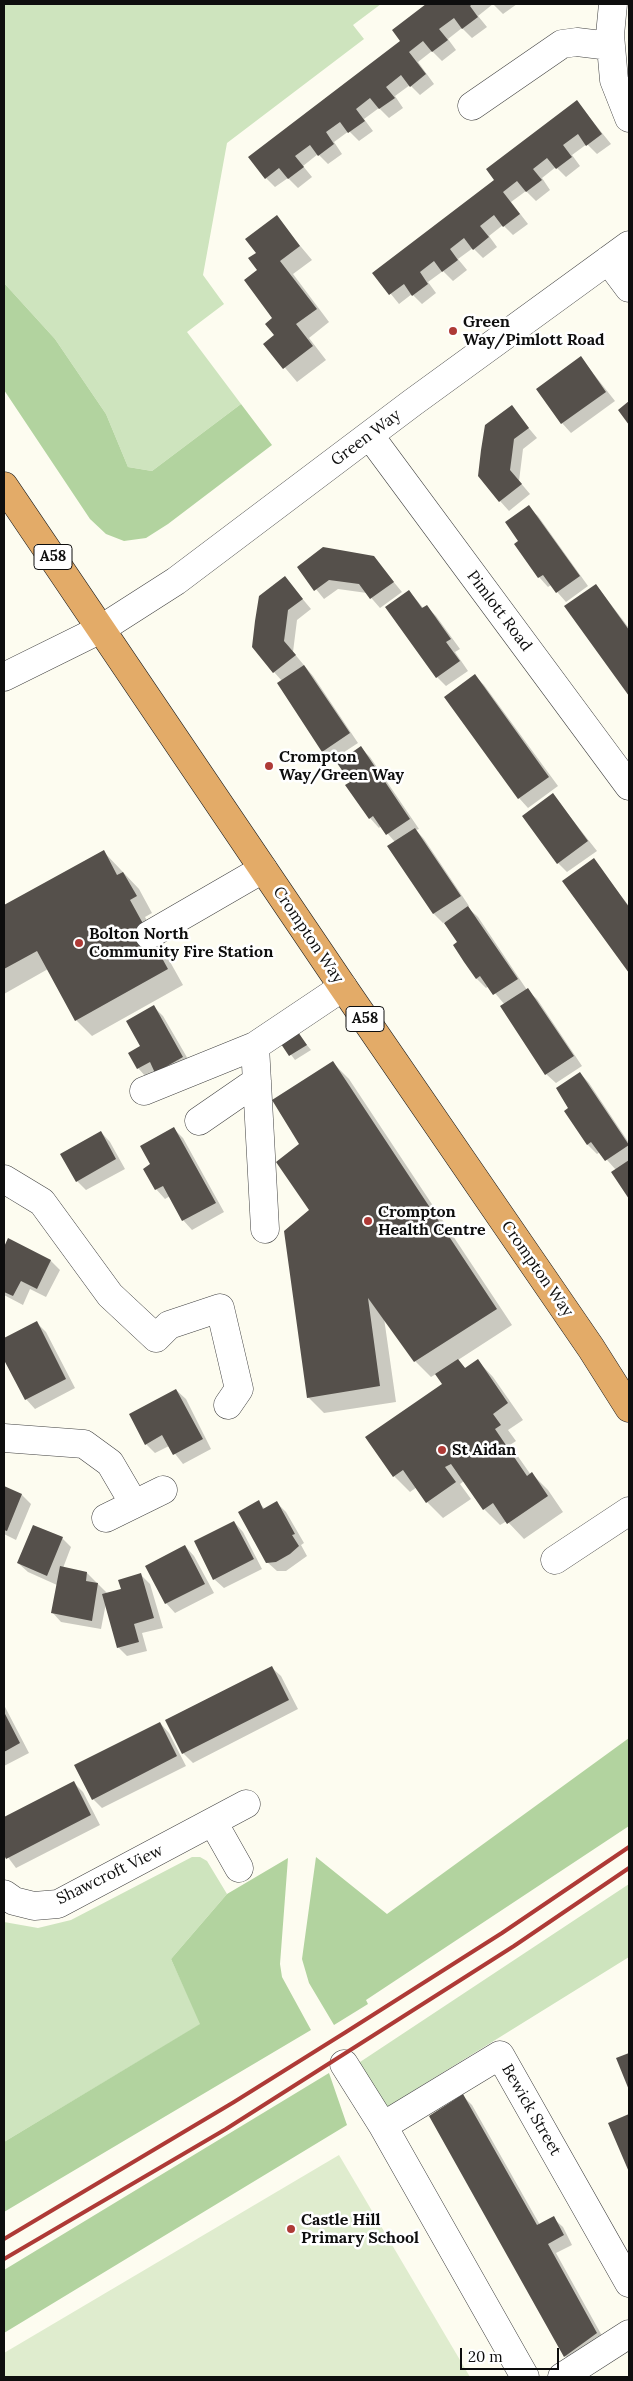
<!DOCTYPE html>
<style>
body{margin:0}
#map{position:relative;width:633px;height:2381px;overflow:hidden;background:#fdfcf0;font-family:Lora,serif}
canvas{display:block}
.frame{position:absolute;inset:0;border:5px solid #0e0e0e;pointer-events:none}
.scale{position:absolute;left:460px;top:2348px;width:99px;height:22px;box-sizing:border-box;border:2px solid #0e0e0e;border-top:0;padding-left:6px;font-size:15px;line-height:18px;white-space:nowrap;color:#0e0e0e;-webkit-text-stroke:4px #fff;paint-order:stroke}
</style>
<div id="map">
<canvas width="633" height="2381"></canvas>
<div class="frame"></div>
<div class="scale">20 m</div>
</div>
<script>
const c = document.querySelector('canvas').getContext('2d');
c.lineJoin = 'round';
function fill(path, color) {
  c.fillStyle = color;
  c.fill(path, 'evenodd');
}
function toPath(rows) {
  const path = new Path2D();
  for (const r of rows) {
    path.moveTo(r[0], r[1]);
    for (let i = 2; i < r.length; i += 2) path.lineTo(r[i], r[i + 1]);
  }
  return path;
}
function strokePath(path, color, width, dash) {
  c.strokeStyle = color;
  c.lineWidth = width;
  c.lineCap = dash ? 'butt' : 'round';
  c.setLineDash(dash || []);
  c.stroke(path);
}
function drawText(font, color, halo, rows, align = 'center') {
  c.font = font + ' Lora,serif';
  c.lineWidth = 5;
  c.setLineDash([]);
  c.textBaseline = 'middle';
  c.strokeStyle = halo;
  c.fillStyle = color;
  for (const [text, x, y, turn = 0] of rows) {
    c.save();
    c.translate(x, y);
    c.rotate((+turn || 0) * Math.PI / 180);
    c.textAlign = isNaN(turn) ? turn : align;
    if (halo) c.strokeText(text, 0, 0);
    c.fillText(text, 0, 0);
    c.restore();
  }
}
const green = toPath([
 [4,4,381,4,353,25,364,39,227,143,203,275,224,304,187,332,241,404,152,471,128,467,106,414,55,339,4,283],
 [192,1857,200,1857,207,1861,227,1894,171,1959,201,2024,4,2142,4,1922,38,1928,71,1920],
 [629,1884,629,1957,384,2109,357,2064]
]);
const forest = toPath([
 [4,283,55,339,106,414,128,467,152,471,241,404,272,445,168,524,146,538,124,541,106,534,90,519,4,390],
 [629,1738,629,1826,366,2000,368,2004,334,2025,309,1983,302,1959,316,1857,387,1914],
 [288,1858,280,1964,282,1977,311,2030,4,2212,4,2142,200,2024,171,1959,227,1894],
 [329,2073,347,2125,4,2333,4,2270]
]);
const pitch = toPath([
 [339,2155,470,2377,4,2377,4,2353]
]);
const shadow = toPath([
 [428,4,517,4,503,14,493,4,478,16,487,27,472,38,462,28,448,39,456,50,442,61,432,51,418,62,434,84,420,95,410,85,395,96,403,108,389,118,379,108,364,119,373,131,359,141,349,131,334,142,342,154,328,164,318,154,303,166,312,177,298,188,288,178,275,187,266,178,402,41,394,30],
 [577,102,611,144,597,154,587,144,572,155,580,166,566,177,556,167,542,178,550,190,536,201,526,191,511,202,528,224,513,235,503,225,489,236,497,247,483,258,473,248,458,259,467,270,453,281,443,271,428,282,436,293,422,304,412,294,399,304,374,273,496,180],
 [276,217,312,260,293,274,329,322,309,338,326,360,297,382,265,344,275,335,274,318,259,270,257,253],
 [581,358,615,401,571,433,562,423],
 [511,407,537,438,523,449,519,481,530,494,509,511,500,501],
 [528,507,538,516,588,586,566,602,551,585,548,587,539,577,520,541],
 [373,557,402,592,380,608,367,593,338,589,324,599,299,568],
 [285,578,311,609,297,620,293,652,313,676,358,743,332,760,323,751,282,681,274,672],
 [596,585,629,628,629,693,566,607],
 [409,591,424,609,427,607,436,616,460,649,455,652,468,671,446,686,437,677],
 [475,676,484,685,558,786,528,808,519,798],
 [361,748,370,757,419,829,416,830,424,839,469,906,467,907,478,917,527,990,537,999,582,1066,556,1083,546,1074,505,1005,489,986,486,988,477,979,465,961,459,942,445,922,443,923,434,914,389,846,395,842,381,826,379,828,370,818,352,782],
 [553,795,597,851,567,872,558,863],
 [103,851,139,889,152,913,145,917,183,985,92,1036,76,1020,48,969,4,994,4,907],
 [593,860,629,906,629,971,564,881],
 [154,1007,163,1016,192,1066,147,1078,138,1068],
 [298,1034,311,1050,295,1060,283,1044],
 [333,1063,349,1079,512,1325,458,1360,466,1369,478,1361,493,1377,523,1420,508,1430,516,1441,510,1445,531,1475,532,1474,548,1490,563,1512,524,1539,507,1521,500,1525,484,1509,464,1481,460,1484,471,1499,443,1518,427,1502,417,1487,410,1492,394,1476,367,1437,443,1384,436,1374,431,1377,415,1361,384,1318,396,1402,324,1413,308,1397,311,1211,300,1144],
 [580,1073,589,1083,629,1143,629,1197,613,1172,616,1170,600,1152,597,1154,588,1145,566,1111,570,1108],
 [174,1129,183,1138,224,1212,192,1230,183,1220,170,1196,165,1199,156,1189,152,1165],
 [101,1132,110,1142,125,1169,86,1190,77,1181],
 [9,1240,51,1261,60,1270,46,1297,30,1289,23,1305,4,1295,4,1250],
 [37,1323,46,1332,75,1388,35,1409,26,1399,4,1357,4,1340],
 [176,1390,186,1399,211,1449,183,1464,169,1446,155,1453,146,1444],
 [4,1487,22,1495,31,1504,16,1540,4,1534],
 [258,1502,265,1509,276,1502,286,1512,304,1543,301,1545,307,1556,286,1571,277,1571,267,1562],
 [234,1522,243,1532,262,1569,224,1588,214,1579],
 [62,1538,71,1547,63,1568,87,1573,108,1594,122,1590,141,1575,150,1584,163,1628,142,1633,147,1651,127,1656,118,1647,106,1603,101,1629,61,1622,52,1612,57,1585,28,1572,18,1563],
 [185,1546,194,1556,214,1593,175,1613,166,1603],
 [271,1667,281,1676,298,1709,193,1763,183,1753,166,1720],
 [4,1705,29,1753,4,1766],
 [160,1723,169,1733,186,1766,102,1808,93,1799],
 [74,1783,83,1792,100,1825,16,1868,4,1852,4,1818],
 [463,2096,472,2105,540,2225,553,2218,563,2227,572,2245,556,2253,606,2343,575,2366,565,2356,431,2116],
 [629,2116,629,2170,610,2124]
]);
const building = toPath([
 [426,4,472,4,470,6,478,17,462,29,454,18,439,29,448,40,432,52,423,41,409,52,426,74,410,87,401,75,386,87,395,98,379,109,370,98,356,109,365,121,348,133,340,122,326,132,334,144,318,156,310,145,295,156,304,167,288,179,279,168,265,179,248,157,400,41,392,30],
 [577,100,602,134,586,146,578,134,563,145,572,157,556,169,547,158,533,169,542,180,526,192,517,181,503,192,520,214,503,227,494,215,480,226,489,237,473,250,464,238,450,249,458,260,442,272,434,261,420,272,428,284,412,296,404,284,389,295,372,273,494,180,486,169],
 [277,215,300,246,280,261,317,309,296,324,313,346,283,369,263,344,274,335,265,324,272,318,244,280,257,270,248,258,256,253,245,239],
 [581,356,606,392,561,424,536,389],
 [629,401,629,425,618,410],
 [512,405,529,428,514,439,512,455,510,470,522,484,499,502,478,476,481,450,485,425],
 [529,505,580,576,556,593,543,575,538,578,514,544,518,541,505,522],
 [323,547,374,556,394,582,370,599,359,584,329,580,314,591,297,567],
 [285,576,303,599,288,610,286,626,284,641,296,655,273,673,252,647,255,621,259,596],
 [596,584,629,630,629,696,564,606],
 [409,590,422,608,427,605,451,639,446,642,460,661,436,678,385,607],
 [304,665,350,733,322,752,277,683],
 [475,674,549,777,518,799,444,697],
 [361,746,410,819,386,835,373,816,369,819,345,785,350,782,337,763],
 [553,793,588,841,557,864,522,816],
 [415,828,461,896,433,914,387,846],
 [104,850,117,875,123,872,137,896,130,900,168,969,75,1021,37,951,4,969,4,905],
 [594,858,629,907,629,973,562,881],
 [468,906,518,979,493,995,480,976,476,979,464,962,453,945,457,942,444,923],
 [528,988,574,1056,545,1075,500,1006],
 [154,1005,183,1057,155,1073,150,1062,137,1069,128,1053,140,1046,126,1021],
 [298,1032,307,1045,289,1056,281,1044],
 [333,1061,497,1309,414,1362,368,1298,380,1386,307,1398,284,1231,309,1210,276,1162,299,1144,272,1100],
 [580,1072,629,1145,605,1161,591,1142,587,1145,564,1111,568,1108,556,1088],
 [174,1127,216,1203,182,1221,163,1186,155,1190,143,1169,150,1164,140,1146],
 [101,1131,116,1159,76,1182,60,1154],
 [629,1160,629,1199,611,1172],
 [8,1238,51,1260,37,1289,21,1281,13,1296,4,1292,4,1247],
 [37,1321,66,1379,25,1400,4,1360,4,1338],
 [458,1359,465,1368,478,1359,508,1403,493,1414,501,1425,495,1429,527,1476,532,1472,548,1496,507,1524,493,1503,483,1510,451,1464,445,1467,456,1482,426,1503,403,1470,393,1477,365,1437,442,1384,435,1374],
 [176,1389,203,1439,173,1455,162,1435,145,1445,129,1414],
 [4,1486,22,1494,7,1531,4,1530],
 [259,1500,263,1509,277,1501,295,1534,292,1535,299,1546,290,1554,276,1562,266,1563,238,1512],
 [234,1521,254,1559,213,1580,194,1541],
 [33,1525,63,1537,47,1576,17,1563],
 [185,1545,205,1584,165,1604,145,1566],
 [60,1566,87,1572,86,1581,98,1583,92,1621,51,1613],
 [141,1573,154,1618,134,1624,139,1642,117,1648,102,1594,121,1589,118,1580],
 [272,1666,289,1700,182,1754,165,1720],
 [4,1712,20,1743,4,1752],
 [160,1722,177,1756,92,1800,74,1765],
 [74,1781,91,1815,6,1859,4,1855,4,1817],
 [629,2053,629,2090,616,2058],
 [463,2094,537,2225,554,2216,564,2235,548,2244,597,2333,564,2357,429,2116],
 [629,2114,629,2172,608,2123]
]);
const minor = toPath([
 [613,4,610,35,614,80,629,118],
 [472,106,562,44,577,42,610,46],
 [608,260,629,288],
 [370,436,629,786],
 [4,677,101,629,176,581,412,403,629,245],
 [149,935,263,869],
 [144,1091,255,1046],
 [199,1121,257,1081],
 [4,1179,42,1202,110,1295,156,1338,169,1325,220,1308,239,1389,228,1405],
 [265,1229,255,1046,343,987],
 [4,1438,84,1444,110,1463,134,1504],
 [106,1518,163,1490],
 [555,1560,629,1511],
 [213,1822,239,1868],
 [4,1894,14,1901,34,1906,58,1904,246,1804],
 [344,2064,383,2126,525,2377],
 [383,2126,500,2055,629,2283],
 [562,2377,629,2334]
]);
const highway = toPath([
 [4,486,343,987,591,1348,629,1408]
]);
const rail = toPath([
 [4,2239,234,2102,346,2032,502,1933,629,1847],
 [4,2259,226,2129,514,1946,629,1868]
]);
const markers = [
 [453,331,5,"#ae3a36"],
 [269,766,5,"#ae3a36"],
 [79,943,5,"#ae3a36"],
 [368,1221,5,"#ae3a36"],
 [442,1450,5,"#ae3a36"],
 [291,2229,5,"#ae3a36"]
];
const shields = [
 [53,557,38],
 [365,1019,38]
];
const shieldNames = [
 ["A58",53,557],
 ["A58",365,1019]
];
const poiNames = [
 ["Green",463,322],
 ["Way/Pimlott Road",463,340],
 ["Crompton",279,757],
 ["Way/Green Way",279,775],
 ["Bolton North",89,934],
 ["Community Fire Station",89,952],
 ["Crompton",378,1212],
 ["Health Centre",378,1230],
 ["St Aidan",452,1450],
 ["Castle Hill",301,2220],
 ["Primary School",301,2238]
];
const streetNames = [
 ["Green Way",366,438,-37],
 ["Pimlott Road",499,611,53],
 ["Crompton Way",308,935,56],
 ["Crompton Way",537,1269,55],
 ["Shawcroft View",110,1875,-26],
 ["Bewick Street",531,2110,60]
];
fill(green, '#cee4be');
fill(forest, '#b2d39f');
fill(pitch, '#dfecce');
fill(shadow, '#0003');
fill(building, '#55504b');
strokePath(minor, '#414141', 29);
strokePath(highway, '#1f1f1f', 29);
strokePath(minor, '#fff', 28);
strokePath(highway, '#e3ab68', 28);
strokePath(rail, '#ae3a36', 4);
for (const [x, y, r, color] of markers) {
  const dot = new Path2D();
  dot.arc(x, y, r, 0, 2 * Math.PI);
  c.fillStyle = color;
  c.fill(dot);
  strokePath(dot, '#fff', 2);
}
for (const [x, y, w] of shields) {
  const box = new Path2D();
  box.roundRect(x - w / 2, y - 12.5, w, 25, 4);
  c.fillStyle = '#fff';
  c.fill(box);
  strokePath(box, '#0e0e0e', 1);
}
drawText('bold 15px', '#0e0e0e', null, shieldNames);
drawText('bold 16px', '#0e0e0e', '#fff', poiNames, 'left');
drawText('16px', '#0e0e0e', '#fff', streetNames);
</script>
